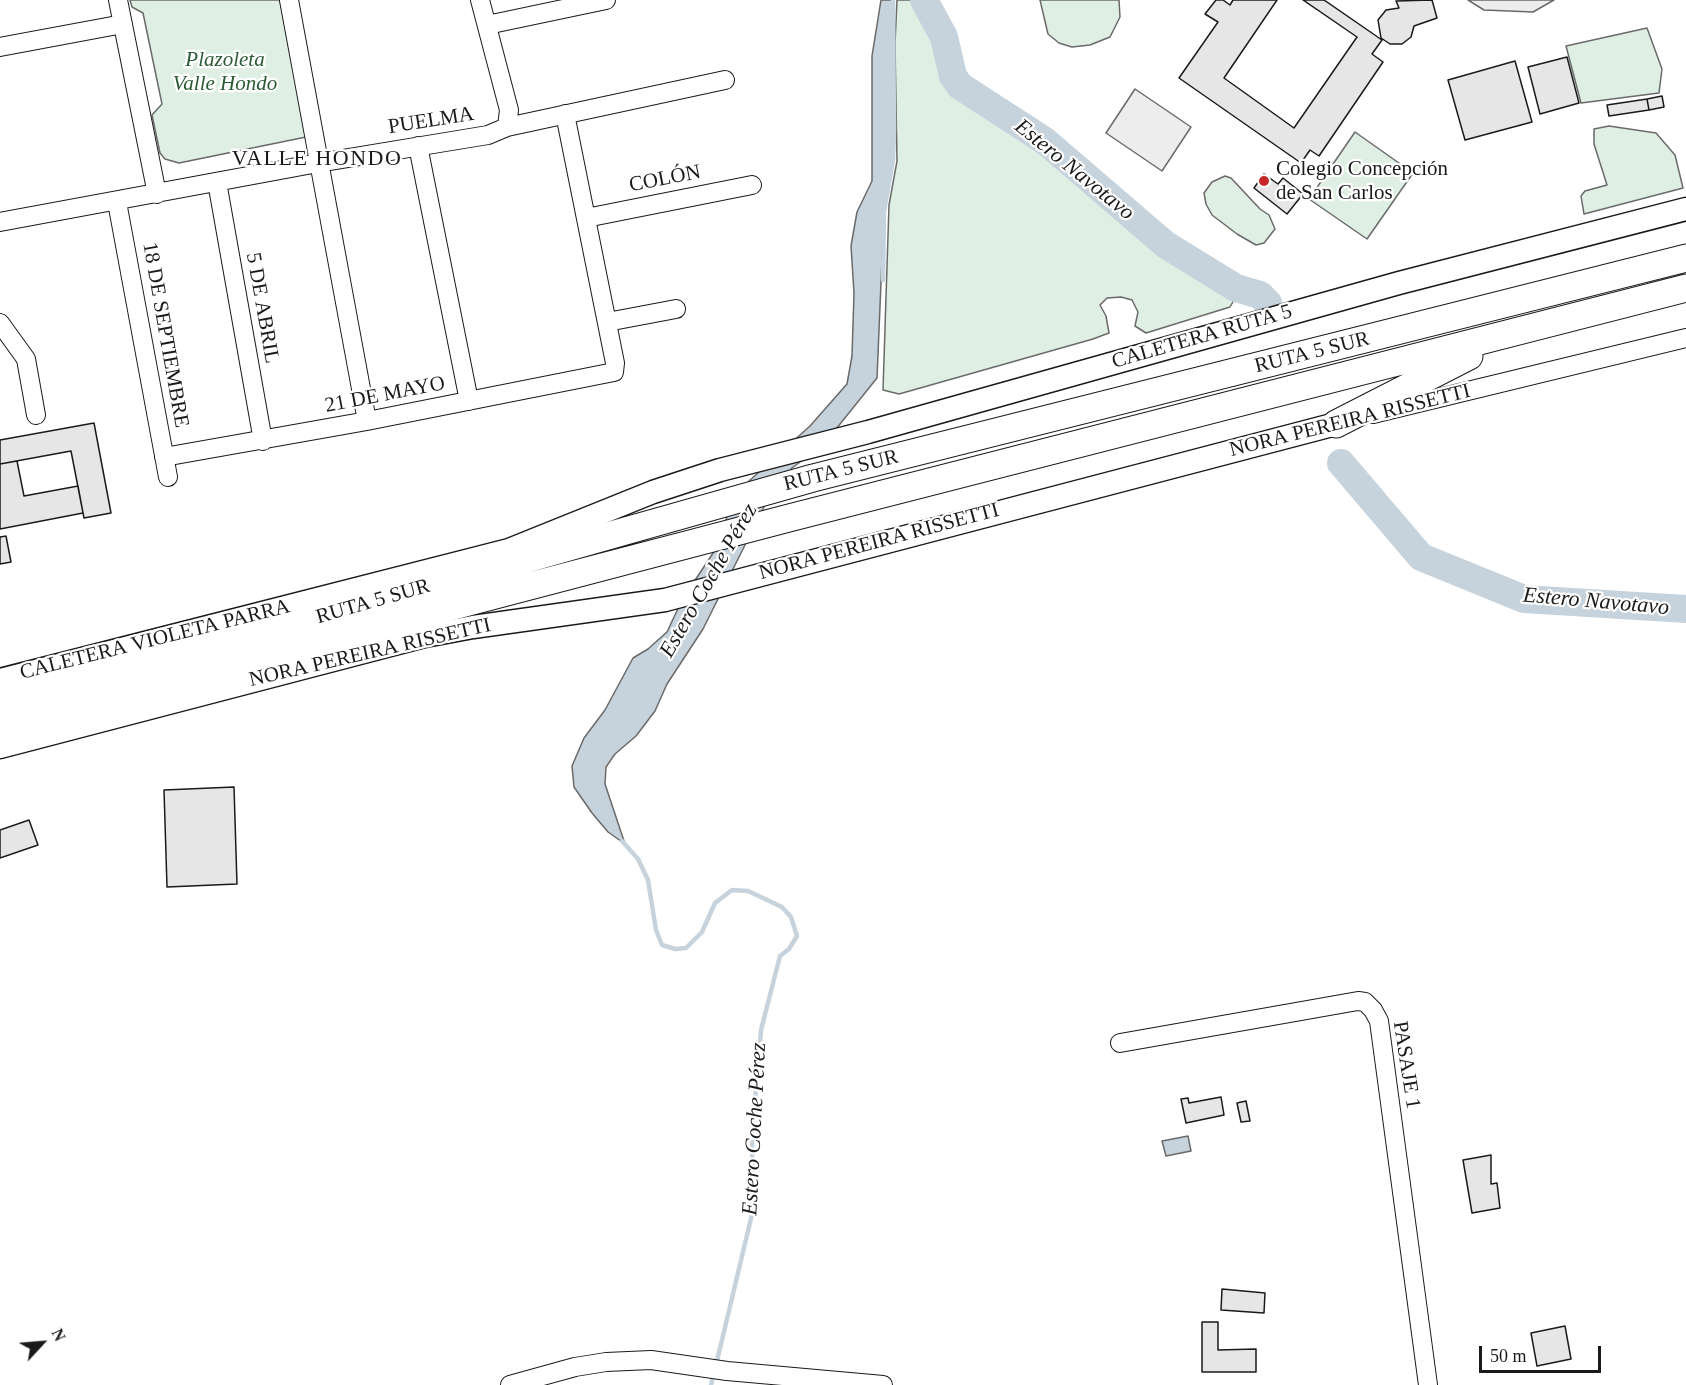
<!DOCTYPE html>
<meta charset="utf-8">
<style>
body{margin:0}
#map{position:relative;width:1686px;height:1385px;overflow:hidden;background:#fff;font-family:Georgia,serif}
canvas{display:block}
.north{position:absolute;left:12px;top:1313px;width:60px;height:60px;-webkit-text-stroke:4px #fff;paint-order:stroke;rotate:64deg;font-size:16px;font-weight:700;line-height:24px;text-align:center;color:#1a1a1a}
.north::after{content:'';display:block;margin:auto;width:21px;height:27px;background:#1a1a1a;clip-path:polygon(50% 0,100% 100%,50% 72%,0 100%)}
.scale{position:absolute;left:1479px;top:1346px;width:122px;height:27px;box-sizing:border-box;border:3px solid #1a1a1a;border-top:0;padding-left:8px;font-size:18px;line-height:21px;white-space:nowrap;color:#1a1a1a;-webkit-text-stroke:4px #fff;paint-order:stroke}
</style>
<div id="map">
<canvas width="1686" height="1385"></canvas>
<div class="north">N</div>
<div class="scale">50 m</div>
</div>
<script>
const c = document.querySelector('canvas').getContext('2d');
c.lineJoin = 'round';
function fill(path, color) {
  c.fillStyle = color;
  c.fill(path, 'evenodd');
}
function toPath(rows) {
  const path = new Path2D();
  for (const r of rows) {
    path.moveTo(r[0], r[1]);
    for (let i = 2; i < r.length; i += 2) path.lineTo(r[i], r[i + 1]);
  }
  return path;
}
function strokePath(path, color, width, dash) {
  c.strokeStyle = color;
  c.lineWidth = width;
  c.lineCap = dash ? 'butt' : 'round';
  c.setLineDash(dash || []);
  c.stroke(path);
}
function drawText(font, color, halo, rows, align = 'center') {
  c.font = font + ' Georgia,serif';
  c.lineWidth = 4.5;
  c.setLineDash([]);
  c.textBaseline = 'middle';
  c.strokeStyle = halo;
  c.fillStyle = color;
  for (const [text, x, y, turn = 0] of rows) {
    c.save();
    c.translate(x, y);
    c.rotate((+turn || 0) * Math.PI / 180);
    c.textAlign = isNaN(turn) ? turn : align;
    if (halo) c.strokeText(text, 0, 0);
    c.fillText(text, 0, 0);
    c.restore();
  }
}
const green = toPath([
 [130,0,280,0,306,137,179,163,165,159,160,153,152,115,162,104,143,13,132,7,130,0],
 [897,0,917,0,934,37,945,85,958,98,1041,153,1160,256,1234,300,1230,307,1146,333,1135,326,1138,312,1132,300,1121,297,1107,298,1100,305,1106,316,1109,333,1093,339,899,394,883,390,889,205,897,161,895,44,897,0],
 [1040,0,1119,0,1120,17,1110,37,1090,45,1072,47,1059,43,1048,34,1040,0],
 [1647,28,1662,69,1659,93,1581,103,1566,46,1647,28],
 [1609,126,1656,133,1675,155,1683,188,1584,214,1581,196,1585,191,1607,185,1594,144,1594,129,1609,126],
 [1355,132,1413,173,1367,239,1309,199,1355,132],
 [1225,176,1231,178,1260,209,1269,215,1275,229,1264,243,1256,245,1237,234,1212,215,1206,204,1204,193,1212,182,1225,176]
]);
const parking = toPath([
 [1468,0,1554,0,1533,12,1484,10,1468,0],
 [1135,89,1191,127,1162,171,1106,133,1135,89]
]);
const water = toPath([
 [881,0,893,0,894,129,893,160,884,211,877,378,824,444,792,468,765,505,703,629,667,684,655,711,636,736,615,754,606,767,605,784,625,844,608,832,592,813,574,787,572,766,584,738,605,710,633,658,648,649,667,632,682,600,715,550,728,514,749,481,810,426,847,384,852,356,854,293,851,246,857,212,872,181,872,56,881,0],
 [920,0,930,0,946,31,959,69,976,87,972,94,961,91,952,80,937,36,920,0],
 [1188,1136,1191,1151,1166,1156,1162,1141,1188,1136]
]);
const stream = toPath([
 [883,280,884,211,893,160,894,129,893,0],
 [622,841,638,859,648,880,656,930,662,945,675,949,686,948,702,932,715,903,732,890,748,891,782,907,791,917,797,936,789,949,780,956,761,1030,752,1136,753,1210,716,1365],
 [711,1385,714,1373]
]);
const river = toPath([
 [924,0,944,37,953,76,960,86,1045,141,1166,245,1236,288,1260,295,1268,303],
 [1341,463,1421,557,1524,599,1686,609]
]);
const building = toPath([
 [1216,0,1223,0,1230,5,1233,0,1277,0,1224,78,1294,128,1357,37,1303,0,1324,0,1382,40,1372,54,1383,62,1319,156,1310,150,1301,163,1179,78,1218,22,1205,14,1216,0],
 [1432,0,1437,18,1414,26,1411,37,1402,44,1390,44,1381,38,1378,20,1386,10,1399,8,1396,1,1432,0],
 [1567,57,1579,103,1540,114,1528,67,1567,57],
 [1515,61,1532,122,1465,140,1448,80,1515,61],
 [1662,96,1664,107,1649,110,1647,99,1662,96],
 [1647,99,1649,110,1609,116,1607,105,1647,99],
 [1264,174,1278,184,1283,178,1303,194,1287,214,1254,188,1264,174],
 [94,423,111,513,84,518,71,451,0,464,0,440,94,423],
 [17,461,24,496,78,486,83,513,0,529,0,464,17,461],
 [6,536,11,562,0,564,0,537,6,536],
 [234,787,237,884,167,887,164,790,234,787],
 [29,820,38,845,0,858,0,830,29,820],
 [1221,1097,1224,1115,1186,1123,1181,1099,1188,1098,1189,1103,1221,1097],
 [1246,1101,1250,1121,1241,1122,1237,1103,1246,1101],
 [1491,1155,1491,1184,1497,1183,1500,1208,1472,1213,1463,1160,1491,1155],
 [1222,1289,1265,1293,1264,1313,1221,1310,1222,1289],
 [1202,1322,1218,1322,1218,1350,1256,1349,1256,1372,1202,1372,1202,1322],
 [1565,1326,1571,1359,1537,1366,1531,1333,1565,1326]
]);
const minor = toPath([
 [118,0,157,194],
 [289,0,367,421],
 [480,0,509,110,507,127],
 [487,25,606,0],
 [0,47,123,24],
 [418,146,469,401],
 [217,182,263,441],
 [117,202,168,477],
 [586,218,752,185],
 [0,222,318,163,488,135,507,127,725,80],
 [607,322,676,309],
 [0,323,26,359,36,415],
 [1373,414,1686,338],
 [164,457,367,421,614,372,615,363,565,114],
 [1120,1043,1358,1001,1365,1002,1373,1010,1379,1021,1428,1385],
 [510,1385,575,1367,606,1362,651,1360,727,1371,883,1385]
]);
const major = toPath([
 [0,680,509,550,653,492,720,470,868,432,1399,283,1686,209],
 [0,747,425,636,473,627,665,600,1336,424]
]);
const highway = toPath([
 [1336,424,1469,356],
 [0,701,215,647,813,478,1686,258],
 [0,725,789,518,1686,288]
]);
const markers = [
 [1264,181,6,"#c62828"]
];
const parkNames = [
 ["Plazoleta",225,60],
 ["Valle Hondo",225,84]
];
const streetNames = [
 ["PUELMA",431,121,-9],
 ["COLÓN",665,179,-11],
 ["5 DE ABRIL",262,308,80],
 ["18 DE SEPTIEMBRE",165,335,80],
 ["CALETERA RUTA 5",1202,337,-16],
 ["RUTA 5 SUR",1312,353,-14],
 ["21 DE MAYO",385,395,-11],
 ["NORA PEREIRA RISSETTI",1350,421,-14],
 ["RUTA 5 SUR",841,471,-14],
 ["NORA PEREIRA RISSETTI",879,542,-15],
 ["RUTA 5 SUR",373,602,-16],
 ["CALETERA VIOLETA PARRA",155,640,-14],
 ["NORA PEREIRA RISSETTI",370,653,-13],
 ["PASAJE 1",1406,1065,81]
];
const poiNames = [
 ["Colegio Concepción",1276,169],
 ["de San Carlos",1276,193]
];
const neighbourhoodNames = [
 ["VALLE HONDO",317,159]
];
const waterNames = [
 ["Estero Navotavo",1074,170,39],
 ["Estero Coche Pérez",709,581,-60],
 ["Estero Navotavo",1596,602,5],
 ["Estero Coche Pérez",755,1129,-87]
];
fill(green, '#e0efe3');
strokePath(green, '#6a6a6a', 1.5);
fill(parking, '#ededed');
strokePath(parking, '#6a6a6a', 1.5);
fill(water, '#c6d2dc');
strokePath(water, '#6a6a6a', 1.5);
strokePath(stream, '#c6d2dc', 4.5);
strokePath(river, '#c6d2dc', 28);
fill(building, '#e6e6e6');
strokePath(building, '#1a1a1a', 1.5);
strokePath(minor, '#1a1a1a', 20);
strokePath(major, '#1a1a1a', 25);
strokePath(highway, '#1a1a1a', 29);
strokePath(minor, '#fff', 18);
strokePath(major, '#fff', 22);
strokePath(highway, '#fff', 27);
for (const [x, y, r, color] of markers) {
  const dot = new Path2D();
  dot.arc(x, y, r, 0, 2 * Math.PI);
  c.fillStyle = color;
  c.fill(dot);
  strokePath(dot, '#fff', 2);
}
drawText('italic 21px', '#2b5a34', '#fff', parkNames);
drawText('21px', '#1a1a1a', '#fff', streetNames);
drawText('21px', '#1a1a1a', '#fff', poiNames, 'left');
c.letterSpacing = '1.5px';
drawText('22px', '#1a1a1a', '#fff', neighbourhoodNames);
c.letterSpacing = '0px';
drawText('italic 22px', '#1a1a1a', '#fff', waterNames);
</script>
